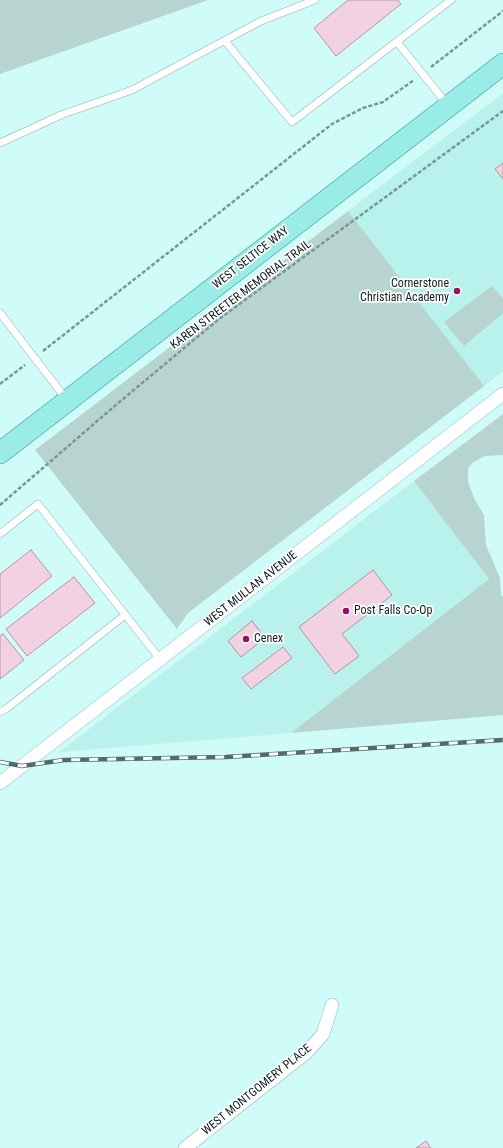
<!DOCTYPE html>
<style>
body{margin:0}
canvas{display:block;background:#cffcf8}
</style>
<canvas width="503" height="1148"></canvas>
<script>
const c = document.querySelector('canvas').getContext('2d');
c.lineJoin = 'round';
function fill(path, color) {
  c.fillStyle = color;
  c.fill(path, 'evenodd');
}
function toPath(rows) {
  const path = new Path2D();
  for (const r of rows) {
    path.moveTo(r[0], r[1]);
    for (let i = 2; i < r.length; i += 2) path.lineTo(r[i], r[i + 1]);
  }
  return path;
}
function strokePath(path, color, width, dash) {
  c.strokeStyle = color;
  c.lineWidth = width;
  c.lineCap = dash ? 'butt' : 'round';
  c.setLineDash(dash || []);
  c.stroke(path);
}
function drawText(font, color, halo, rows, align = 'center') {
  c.font = font + ' "Roboto Condensed",sans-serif';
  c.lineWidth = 3.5;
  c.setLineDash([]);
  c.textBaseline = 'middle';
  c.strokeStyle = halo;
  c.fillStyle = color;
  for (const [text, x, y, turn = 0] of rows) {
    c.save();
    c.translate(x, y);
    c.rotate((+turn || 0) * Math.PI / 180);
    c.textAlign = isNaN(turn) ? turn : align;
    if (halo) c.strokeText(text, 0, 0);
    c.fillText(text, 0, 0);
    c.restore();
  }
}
const built = toPath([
 [503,93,503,371,484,386,348,211],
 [414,481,489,579,291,733,59,752]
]);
const green = toPath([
 [0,0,208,0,0,74],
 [348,211,484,386,188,613,177,629,35,450],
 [492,286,503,299,503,313,464,346,444,322],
 [503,414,503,455,485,456,472,463,468,469,468,482,475,500,484,515,486,545,500,578,501,595,503,597,503,715,291,733,489,579,414,481]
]);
const building = toPath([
 [348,0,398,0,401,4,336,56,314,28,348,0],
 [503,163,503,179,495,169,503,163],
 [31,550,52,576,0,618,0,574,31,550],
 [373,570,392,595,342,634,359,656,335,674,299,627,373,570],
 [74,577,95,603,27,656,6,629,74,577],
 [252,621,265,638,241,657,228,641,252,621],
 [3,634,24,660,0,679,0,636,3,634],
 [283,647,292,658,251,689,242,678,283,647],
 [426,1141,431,1148,416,1148,426,1141]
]);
const path = toPath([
 [431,67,503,11],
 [43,351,332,124,363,108,383,102,414,80],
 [0,384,25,365],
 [0,505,117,404,219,319,503,111]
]);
const lane = toPath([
 [225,41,292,122,451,0],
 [397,42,447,104],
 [0,143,61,115,132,90,261,21,315,0],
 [0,313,67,400],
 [0,534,38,504,160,659],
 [0,712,6,709,125,615]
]);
const street = toPath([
 [0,783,503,394],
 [185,1148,306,1053,323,1034,332,1005]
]);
const primary = toPath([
 [0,453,503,64]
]);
const rail = toPath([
 [0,762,22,766,64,760,226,757,503,740]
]);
const markers = [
 [457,291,4,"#970d62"],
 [346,611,4,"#970d62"],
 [246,639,4,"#970d62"]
];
const streetNames = [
 ["WEST SELTICE WAY",251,258,-38],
 ["KAREN STREETER MEMORIAL TRAIL",241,295,-37],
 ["WEST MULLAN AVENUE",251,589,-38],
 ["WEST MONTGOMERY PLACE",257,1090,-39]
];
const poiNames = [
 ["Cornerstone",449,284,"right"],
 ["Christian Academy",449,298,"right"],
 ["Post Falls Co-Op",354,611],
 ["Cenex",254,639]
];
fill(built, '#b9f1ec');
fill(green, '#b7d4d1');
fill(building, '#f2d2e0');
strokePath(building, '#b794a3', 1);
strokePath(lane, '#88b3af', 8);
strokePath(street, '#88b3af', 14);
strokePath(primary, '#3c9b96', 22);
strokePath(path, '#789896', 2.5, [4, 2]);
strokePath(lane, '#fff', 7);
strokePath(street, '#fff', 13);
strokePath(primary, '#9aece7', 21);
strokePath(rail, '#506b69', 4.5);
strokePath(rail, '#fff', 3, [9]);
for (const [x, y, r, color] of markers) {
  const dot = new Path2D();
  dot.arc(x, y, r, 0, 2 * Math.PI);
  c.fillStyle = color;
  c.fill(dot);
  strokePath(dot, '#fff', 1.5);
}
drawText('12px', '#0d1e1d', '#fff', streetNames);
drawText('12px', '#0d1e1d', '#fff', poiNames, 'left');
</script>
